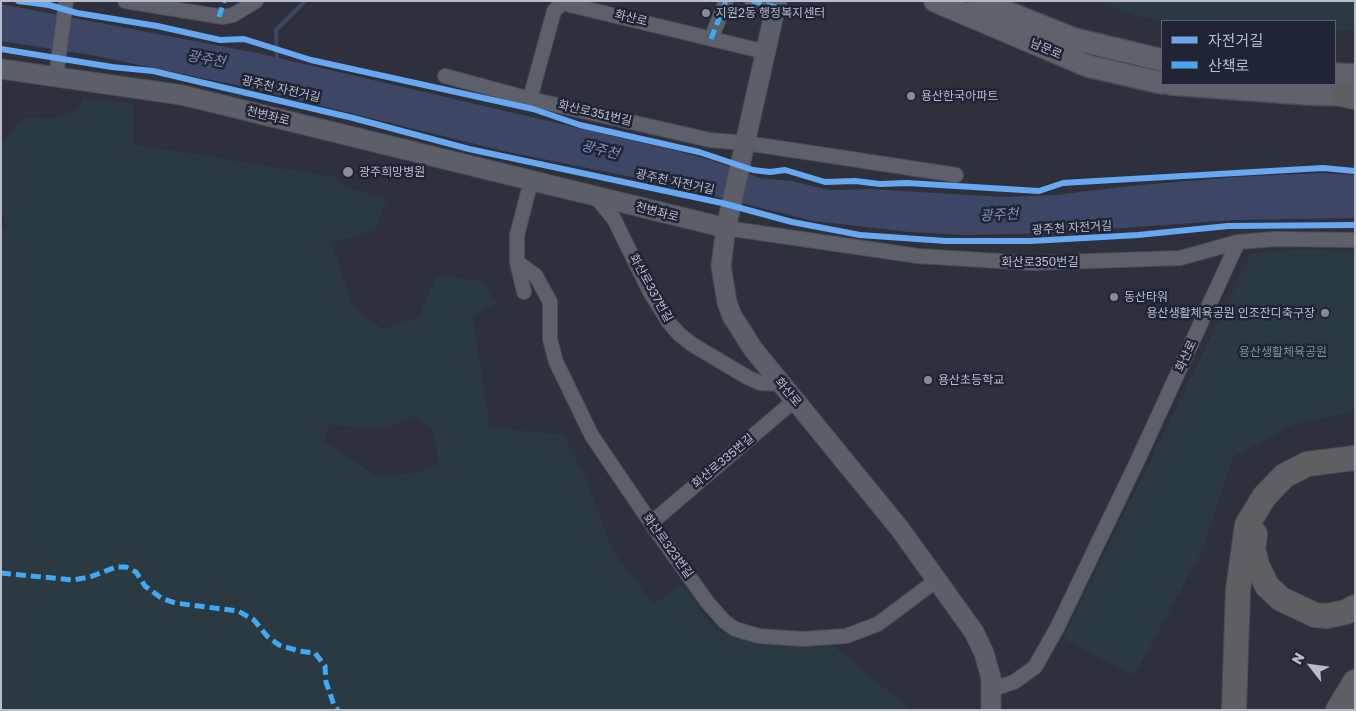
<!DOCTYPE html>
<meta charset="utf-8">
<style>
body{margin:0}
#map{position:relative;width:1356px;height:711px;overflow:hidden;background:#2e303b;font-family:"Golos Text","Noto Sans KR",sans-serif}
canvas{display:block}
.frame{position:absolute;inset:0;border:2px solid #b9bccb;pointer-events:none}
.legend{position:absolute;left:1161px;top:20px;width:175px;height:65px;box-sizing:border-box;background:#202536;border:1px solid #5d6172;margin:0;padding:6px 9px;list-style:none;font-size:15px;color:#b9bccb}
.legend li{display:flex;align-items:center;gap:10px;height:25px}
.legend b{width:25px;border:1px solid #5d6172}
.north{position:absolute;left:1286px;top:641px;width:50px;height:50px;-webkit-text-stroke:4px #202536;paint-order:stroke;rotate:300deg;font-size:14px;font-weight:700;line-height:20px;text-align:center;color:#b9bccb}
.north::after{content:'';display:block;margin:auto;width:18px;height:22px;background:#b9bccb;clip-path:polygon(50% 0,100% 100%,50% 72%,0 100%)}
</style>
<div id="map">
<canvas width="1356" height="711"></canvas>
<div class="frame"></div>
<ul class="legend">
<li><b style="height:6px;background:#66a8f1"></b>자전거길</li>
<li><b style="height:6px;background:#3fa9f5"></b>산책로</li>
</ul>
<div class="north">N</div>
</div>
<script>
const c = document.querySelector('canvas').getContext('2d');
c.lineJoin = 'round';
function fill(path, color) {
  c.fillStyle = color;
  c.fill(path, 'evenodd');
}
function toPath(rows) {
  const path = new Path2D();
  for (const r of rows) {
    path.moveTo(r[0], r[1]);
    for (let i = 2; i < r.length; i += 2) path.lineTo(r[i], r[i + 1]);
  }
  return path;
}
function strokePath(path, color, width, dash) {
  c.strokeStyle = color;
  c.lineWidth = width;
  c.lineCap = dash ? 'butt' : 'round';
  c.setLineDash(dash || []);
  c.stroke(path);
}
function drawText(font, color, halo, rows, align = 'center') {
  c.font = font + ' "Golos Text","Noto Sans KR",sans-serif';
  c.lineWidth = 5;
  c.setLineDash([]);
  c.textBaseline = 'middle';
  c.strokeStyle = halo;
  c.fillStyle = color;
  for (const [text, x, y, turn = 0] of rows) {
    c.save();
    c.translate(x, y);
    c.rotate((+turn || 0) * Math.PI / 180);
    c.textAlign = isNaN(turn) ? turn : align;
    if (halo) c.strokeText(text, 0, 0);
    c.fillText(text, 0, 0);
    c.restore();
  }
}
const green = toPath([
 [1102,1,1355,1,1355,29,1335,31,1335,21,1170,21,1136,17],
 [83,98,133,104,133,144,335,177,346,187,387,199,375,230,332,243,353,306,382,329,418,317,437,275,481,281,497,303,472,316,490,427,564,435,586,478,613,551,653,604,681,585,718,631,781,647,829,642,911,710,1,710,1,230,7,229,1,208,1,144,23,117,58,118,79,109],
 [415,416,432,428,439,464,417,472,380,478,324,441,329,425,381,430],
 [1307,249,1355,252,1355,411,1295,424,1233,457,1203,550,1134,676,1063,639,1251,254]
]);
const water = toPath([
 [1,4,257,53,677,151,714,161,760,178,792,181,828,190,870,189,1002,197,1056,195,1129,186,1234,177,1323,173,1355,175,1355,218,1234,220,1051,233,966,235,909,232,814,221,657,182,508,152,241,86,91,55,1,41]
]);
const stream = toPath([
 [277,62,276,30,305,1]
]);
const street = toPath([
 [125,1,223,17,233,15,256,1],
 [752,1,776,7],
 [711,39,726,1],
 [445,76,530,99,710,140,746,143,956,175],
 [56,77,66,1],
 [530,99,554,11,562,3,766,52],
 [594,195,614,219,649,290,670,324,679,334,693,345,747,377,760,383,780,384],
 [726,228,918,256,1032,263,1180,258,1238,242,1275,239,1355,240],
 [517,262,536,276,550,302,550,339,556,362,592,436,651,523,708,603,725,622,735,629,759,636,802,639,846,636,878,624,938,579],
 [524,292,517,262,517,235,531,181],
 [651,523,795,400],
 [993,689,1014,682,1035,667,1057,628,1136,464,1238,242]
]);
const secondary = toPath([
 [777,1,726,228,721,266,727,302,732,316,753,349,900,529,974,632,984,653,991,678,991,710],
 [1,69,182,95,726,228]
]);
const primary = toPath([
 [935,1,1088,66,1162,83],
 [979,1,1074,39,1162,60],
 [1335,74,1355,75],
 [1171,84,1307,94,1355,95]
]);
const highway = toPath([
 [1345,95,1355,97],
 [1255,534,1253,549,1257,565,1267,586,1281,599,1315,615,1327,616,1346,612,1355,607],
 [1234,710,1238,590,1247,525,1264,497,1284,476,1307,464,1355,458],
 [1338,710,1355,682]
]);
const quiet = toPath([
 [752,1,776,7],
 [219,17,224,1],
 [711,39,726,1],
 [1,573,73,580,90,577,116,567,126,567,136,572,145,586,161,598,175,603,238,611,254,620,267,636,279,645,299,651,315,653,325,666,326,682,334,705,338,710]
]);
const cycleway = toPath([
 [18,1,49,5,77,13,157,26,220,40,244,39,311,60,533,109,580,125,699,152,753,170,770,172,785,170,825,182,855,181,880,184,907,183,1039,191,1063,183,1079,182,1323,168,1355,171],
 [1,49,112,67,153,71,353,118,469,149,722,203,792,222,860,235,946,241,1031,241,1138,235,1228,226,1355,225]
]);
const markers = [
 [706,13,5,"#888b99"],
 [911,96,5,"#888b99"],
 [348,172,6,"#888b99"],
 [1114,297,5,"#888b99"],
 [1325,313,5,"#888b99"],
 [928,380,5,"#888b99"]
];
const poiNames = [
 ["지원2동 행정복지센터",716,13],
 ["용산한국아파트",921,96],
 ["광주희망병원",359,172],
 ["동산타워",1124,297],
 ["용산생활체육공원 인조잔디축구장",1315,313,"right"],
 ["용산초등학교",938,380]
];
const streetNames = [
 ["화산로",631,18,14],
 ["남문로",1046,49,23],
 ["광주천 자전거길",281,89,13],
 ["화산로351번길",595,113,13],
 ["천변좌로",268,116,14],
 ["광주천 자전거길",675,182,12],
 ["천변좌로",657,212,15],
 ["광주천 자전거길",1072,228,-3],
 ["화산로350번길",1040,262],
 ["화산로337번길",651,288,61],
 ["화산로",1186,356,-65],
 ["화산로",788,392,50],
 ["화산로335번길",723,461,-40],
 ["화산로323번길",668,546,54]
];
const parkNames = [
 ["용산생활체육공원",1283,352]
];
const waterNames = [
 ["광주천",206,59,10],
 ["광주천",600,150,14],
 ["광주천",999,215,-3]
];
fill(green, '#2b3941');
fill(water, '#3d4665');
strokePath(stream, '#3d4665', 4);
strokePath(street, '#4c4d55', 16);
strokePath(secondary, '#4c4d58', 21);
strokePath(primary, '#4c4d58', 24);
strokePath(highway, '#4b4c57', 26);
strokePath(street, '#5e6069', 14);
strokePath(secondary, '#5c5e68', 19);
strokePath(primary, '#60626b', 21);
strokePath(highway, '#5d5f62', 24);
strokePath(quiet, '#3fa9f5', 5, [10, 5]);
strokePath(cycleway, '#66a8f1', 6);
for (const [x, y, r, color] of markers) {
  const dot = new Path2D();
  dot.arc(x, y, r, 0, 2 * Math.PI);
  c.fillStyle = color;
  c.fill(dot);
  strokePath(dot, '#202536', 2);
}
drawText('12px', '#b9bccb', '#202536', poiNames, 'left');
drawText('12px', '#b9bccb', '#202536', streetNames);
drawText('12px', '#719b83', '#202536', parkNames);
drawText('italic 14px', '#828db1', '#202536', waterNames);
</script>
